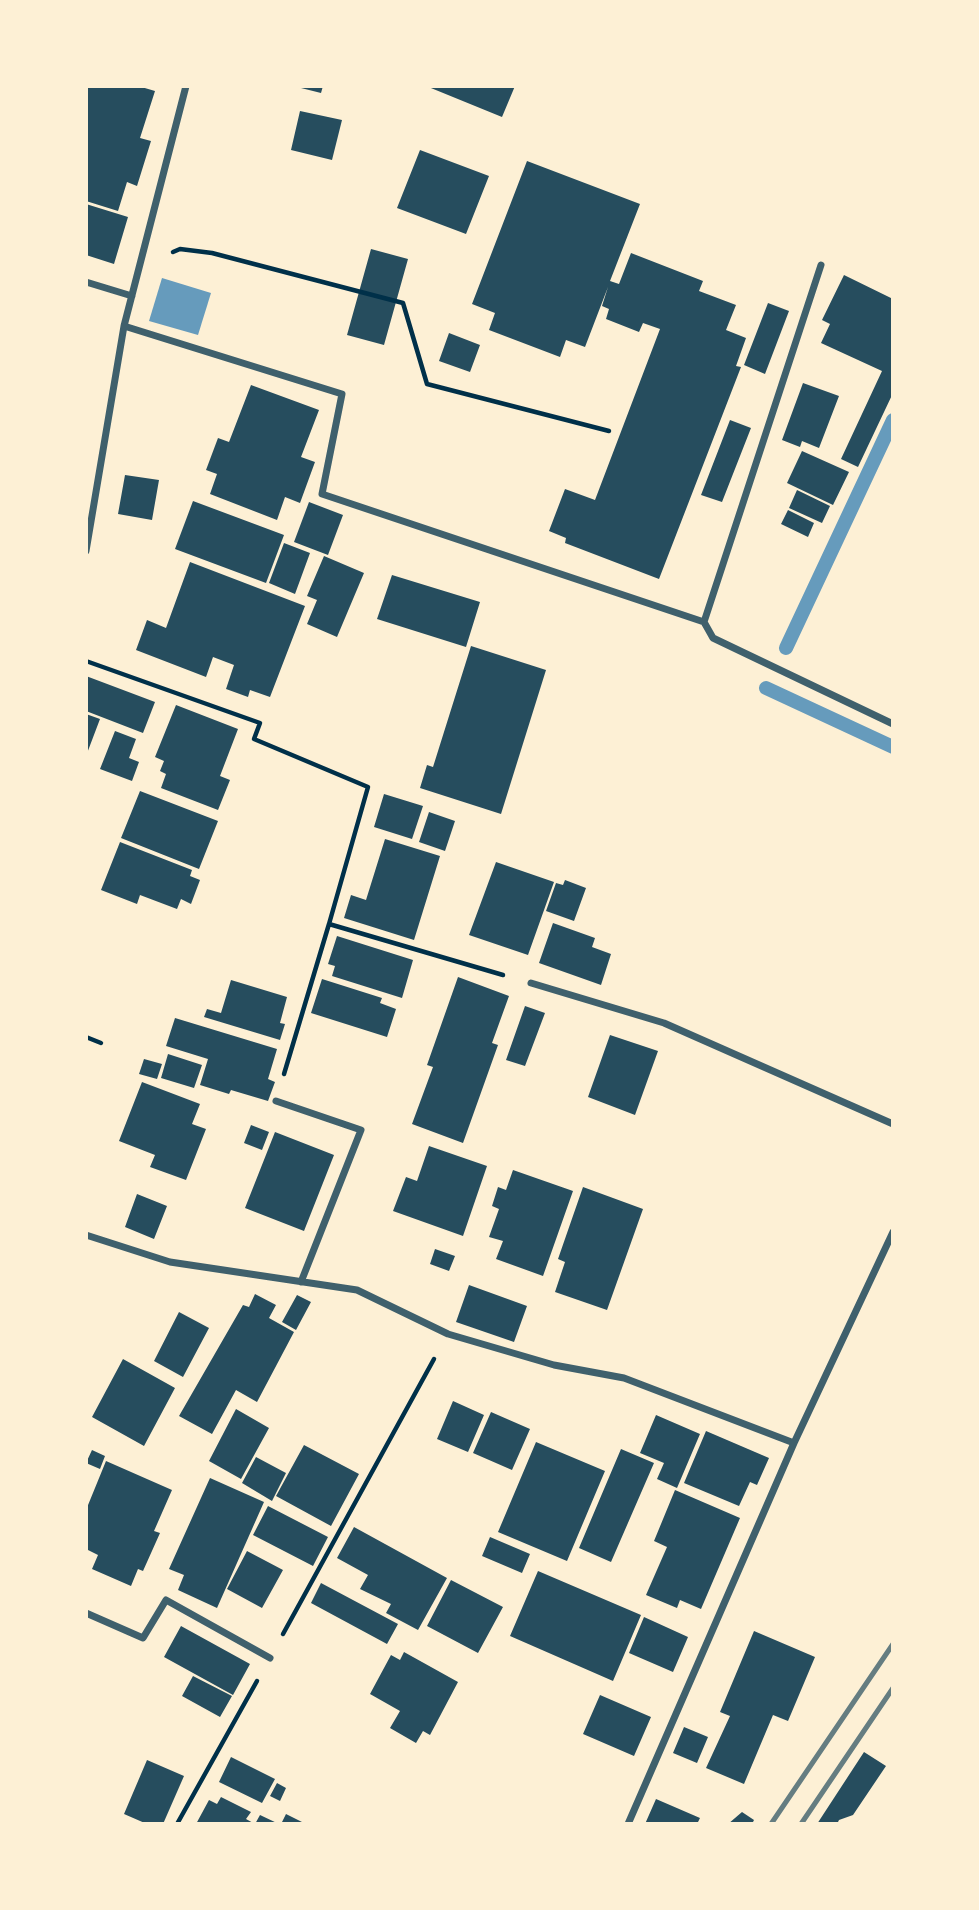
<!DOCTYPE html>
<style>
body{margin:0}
#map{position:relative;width:979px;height:1910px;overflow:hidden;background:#fdf0d5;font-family:Bitter,serif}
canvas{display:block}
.frame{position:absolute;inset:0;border:88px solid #fdf0d5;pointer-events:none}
</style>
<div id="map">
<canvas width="979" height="1910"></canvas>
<div class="frame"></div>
</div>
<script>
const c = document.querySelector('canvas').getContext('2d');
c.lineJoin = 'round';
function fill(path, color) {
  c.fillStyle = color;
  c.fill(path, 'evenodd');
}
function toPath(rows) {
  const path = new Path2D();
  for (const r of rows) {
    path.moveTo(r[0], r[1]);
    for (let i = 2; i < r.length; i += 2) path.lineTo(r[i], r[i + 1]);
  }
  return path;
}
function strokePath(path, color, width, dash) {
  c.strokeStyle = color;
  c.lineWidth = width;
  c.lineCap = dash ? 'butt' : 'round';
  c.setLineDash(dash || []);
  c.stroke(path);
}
const water = toPath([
 [162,278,211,293,198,335,149,321]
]);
const stream = toPath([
 [786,648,893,420],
 [766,688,893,747]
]);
const building = toPath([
 [86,86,138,86,155,91,140,138,151,141,137,186,127,182,118,211,86,201],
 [293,86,323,86,321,93],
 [426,86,515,86,502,117],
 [300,111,342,120,332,160,291,150],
 [420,150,489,176,466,234,397,208],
 [527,161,640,204,610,281,619,284,631,253,703,281,699,291,736,305,726,330,746,338,736,366,741,367,659,579,565,543,566,538,549,531,565,489,595,500,660,329,643,323,639,332,606,319,609,309,602,306,608,287,585,347,566,340,560,357,489,330,495,313,472,304],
 [86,204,128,217,114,264,86,255],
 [371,249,408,259,384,345,347,335],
 [844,275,893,299,893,393,858,467,841,459,882,371,821,343,830,324,822,320],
 [768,303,789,311,765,374,744,365],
 [449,333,480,345,470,372,439,361],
 [803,383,839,396,819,448,802,441,800,447,782,440],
 [251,385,319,410,301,457,315,462,300,503,285,497,277,520,210,494,217,474,206,470,218,438,229,442],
 [730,420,751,428,722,502,701,495],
 [802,451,849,472,833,505,787,483],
 [125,475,159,480,152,520,118,514],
 [797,490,830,506,822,523,789,508],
 [193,501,284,535,266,583,175,549],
 [309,502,343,515,328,555,294,542],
 [788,510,814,523,808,537,781,524],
 [284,543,310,553,295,594,269,583],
 [324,556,364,573,337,637,307,624,317,600,307,596],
 [190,562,305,606,270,697,250,690,248,697,226,689,234,665,213,657,206,677,136,650,147,620,166,628],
 [392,575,480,602,466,647,377,619],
 [471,646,546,670,501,814,420,788,427,765,433,767],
 [86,676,155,702,143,733,86,711],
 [176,705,238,729,220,776,230,780,218,810,161,788,166,774,160,771,164,761,155,757],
 [86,714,100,719,86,756],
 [115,731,136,739,129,758,139,762,132,781,100,769],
 [140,791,218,821,199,869,121,838],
 [384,794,423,806,412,839,374,827],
 [429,812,455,821,445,851,419,842],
 [385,839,440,856,414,940,344,918,351,895,366,900],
 [120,842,192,870,190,876,200,880,191,904,181,899,177,909,140,895,137,904,101,890],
 [496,862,554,882,528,955,469,935],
 [565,880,586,888,574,921,546,911,556,883,563,885],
 [553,923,595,938,592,947,611,954,601,985,539,963],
 [337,936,413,960,402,998,332,976,335,966,328,964],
 [458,977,509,996,492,1043,498,1045,463,1143,412,1124,433,1067,427,1065],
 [322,979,382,998,380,1003,396,1009,387,1037,311,1013],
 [231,980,287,997,280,1023,285,1024,280,1040,204,1017,207,1009,221,1013],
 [525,1006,545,1013,525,1066,506,1060],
 [175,1018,277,1049,268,1079,275,1082,268,1101,231,1090,229,1094,200,1085,208,1059,166,1046],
 [610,1035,658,1051,635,1115,588,1097],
 [168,1054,202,1065,194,1088,161,1078],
 [144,1059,162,1064,157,1079,139,1074],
 [142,1082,200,1104,192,1124,206,1129,186,1180,150,1167,155,1155,119,1141],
 [251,1125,269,1132,262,1150,244,1143],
 [275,1132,334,1155,304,1231,245,1208],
 [429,1146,487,1166,463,1236,393,1211,406,1177,417,1181],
 [513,1170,573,1191,543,1276,496,1259,503,1241,489,1237,499,1209,492,1206,498,1187,506,1190],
 [583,1187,643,1209,607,1310,555,1292,565,1262,558,1259],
 [137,1194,167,1206,154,1239,125,1227],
 [435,1249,455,1256,449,1271,430,1264],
 [469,1285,527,1306,514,1342,456,1322],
 [255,1294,276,1305,269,1318,294,1332,257,1402,236,1390,212,1434,179,1416,243,1305,249,1307],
 [297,1295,311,1302,296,1330,282,1322],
 [179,1312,209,1328,183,1377,154,1361],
 [123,1359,175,1388,144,1446,92,1417],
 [453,1401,484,1415,468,1452,437,1439],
 [236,1409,269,1428,241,1479,209,1461],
 [491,1412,530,1429,512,1470,473,1453],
 [656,1415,700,1434,677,1488,657,1479,664,1463,640,1453],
 [706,1431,769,1458,757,1485,750,1482,739,1506,684,1483],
 [536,1442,605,1471,567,1561,498,1532],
 [304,1445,359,1474,331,1526,276,1496],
 [621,1449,654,1463,611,1562,579,1548],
 [92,1450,105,1456,100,1469,86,1463],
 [256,1457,286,1473,272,1501,242,1483],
 [106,1461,172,1490,154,1531,160,1533,143,1571,138,1569,131,1586,92,1569,98,1555,86,1549,86,1510],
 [210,1478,264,1502,217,1608,178,1590,184,1575,169,1569],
 [675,1490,740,1518,701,1609,680,1600,677,1608,646,1595,667,1547,654,1541],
 [268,1506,328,1537,313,1566,253,1535],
 [354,1527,447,1578,418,1630,386,1613,391,1604,360,1589,368,1575,337,1558],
 [490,1537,530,1554,522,1573,482,1556],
 [247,1551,283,1570,262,1608,227,1589],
 [538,1571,641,1615,613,1681,510,1636],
 [451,1580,503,1607,478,1653,427,1626],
 [321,1583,398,1624,387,1644,311,1603],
 [644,1617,688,1637,673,1672,629,1653],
 [181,1626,250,1664,233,1695,164,1657],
 [754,1631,815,1657,788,1721,773,1715,744,1784,706,1768,730,1716,720,1712],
 [404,1652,458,1682,430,1735,423,1731,416,1743,390,1728,400,1711,370,1694,391,1655,400,1660],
 [193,1676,232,1696,220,1717,182,1696],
 [600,1695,651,1717,634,1756,583,1734],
 [684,1727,708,1737,697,1763,673,1753],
 [864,1752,886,1766,853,1815,839,1820,837,1824,817,1824],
 [231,1757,275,1779,262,1803,219,1782],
 [147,1760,184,1776,163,1824,147,1824,124,1814],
 [277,1783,286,1788,280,1801,270,1796],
 [221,1797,251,1812,246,1819,255,1824,260,1815,279,1824,196,1824,209,1800,217,1804],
 [656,1799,700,1818,697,1824,645,1824],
 [742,1812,754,1820,752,1824,728,1824],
 [286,1814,306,1824,281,1824]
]);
const path = toPath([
 [173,252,180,249,212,253,403,303,427,384,609,431],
 [86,661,260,723,254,739,368,787,329,924,503,975],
 [86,1037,101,1043],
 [284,1074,329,924],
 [283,1634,434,1359],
 [177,1824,257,1681]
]);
const minor = toPath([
 [821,265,704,622,713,638,893,724],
 [86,282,132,296],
 [124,326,342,394,322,494,704,622],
 [86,551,124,326,186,86],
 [531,983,664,1023,893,1124],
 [276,1101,361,1130,301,1282],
 [86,1235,170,1262,357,1290,448,1334,554,1365,624,1378,794,1443],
 [86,1613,143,1638,166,1600,270,1658],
 [628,1824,794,1443,893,1232]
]);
const rail = toPath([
 [771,1824,893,1644],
 [801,1824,893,1688]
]);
fill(water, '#669bbc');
strokePath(stream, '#669bbc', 14);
fill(building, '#264d5e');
strokePath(path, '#003049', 4.5);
strokePath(minor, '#3f606c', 7);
strokePath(rail, '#657d81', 5);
</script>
